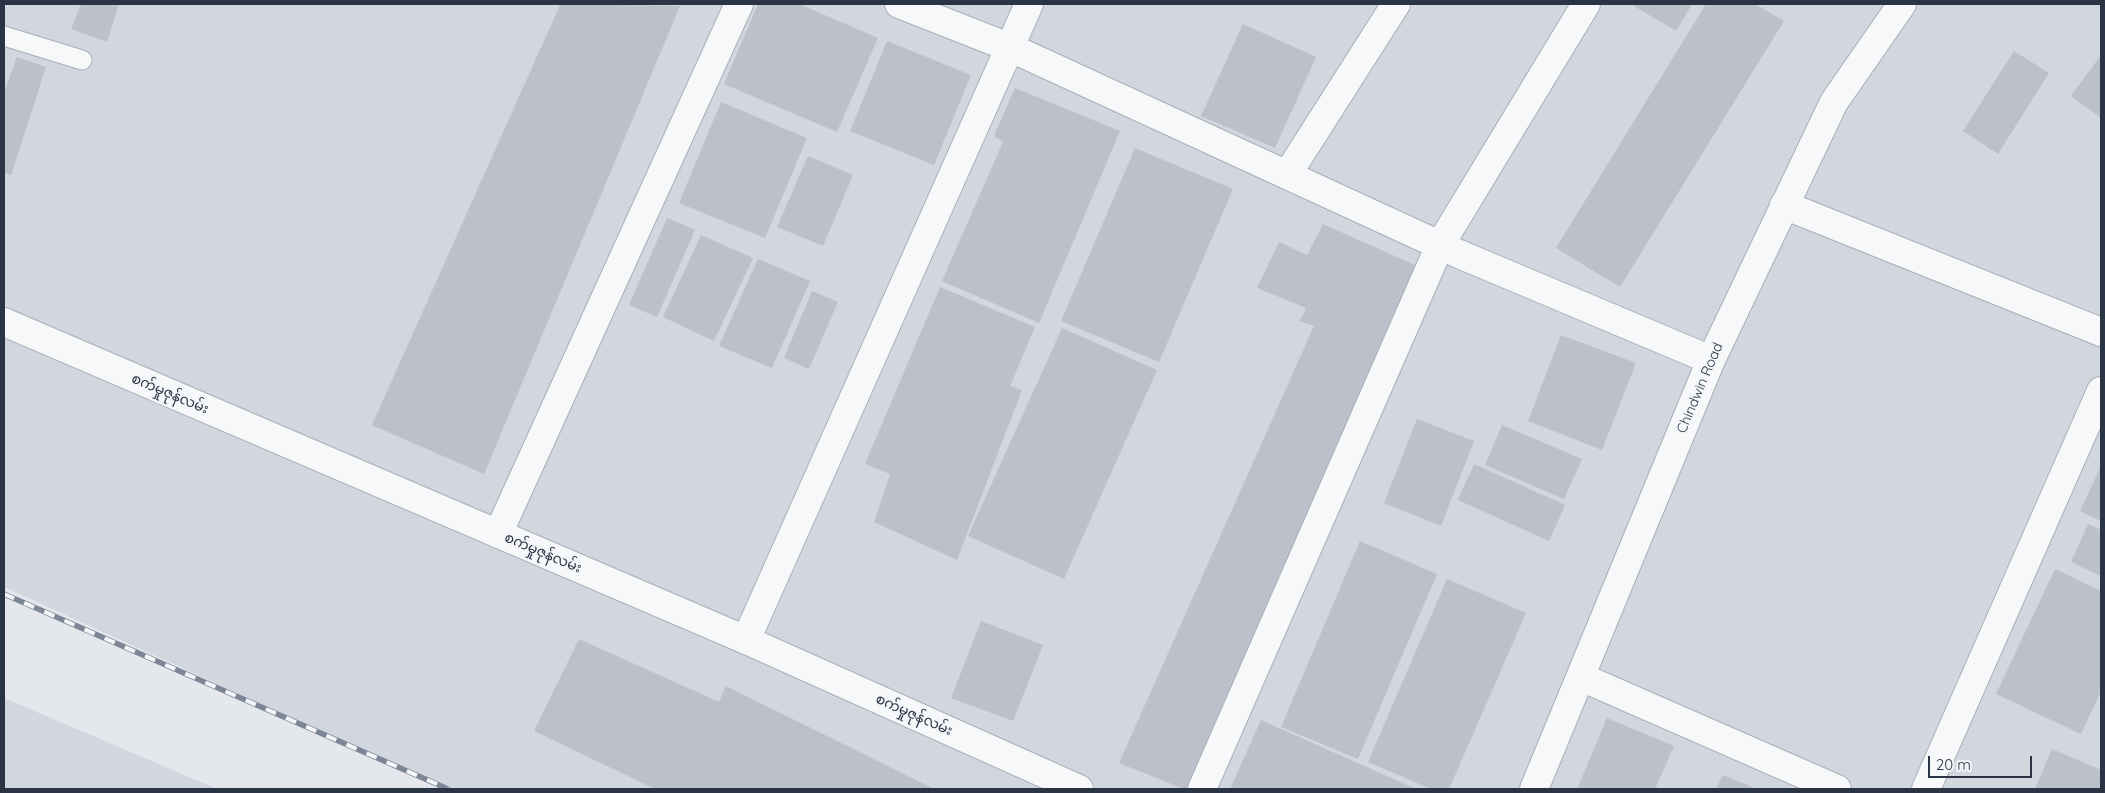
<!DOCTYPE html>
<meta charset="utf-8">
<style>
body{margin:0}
#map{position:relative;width:2105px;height:793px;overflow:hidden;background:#e4e7ec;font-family:Quicksand,sans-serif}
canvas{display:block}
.frame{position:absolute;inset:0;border:5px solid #2b3445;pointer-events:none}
.scale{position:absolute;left:1928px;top:756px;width:104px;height:22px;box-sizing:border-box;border:2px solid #2b3445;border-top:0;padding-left:6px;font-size:15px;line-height:18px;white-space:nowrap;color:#2b3445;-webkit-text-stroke:4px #f4f6f9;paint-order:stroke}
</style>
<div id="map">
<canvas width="2105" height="793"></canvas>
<div class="frame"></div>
<div class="scale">20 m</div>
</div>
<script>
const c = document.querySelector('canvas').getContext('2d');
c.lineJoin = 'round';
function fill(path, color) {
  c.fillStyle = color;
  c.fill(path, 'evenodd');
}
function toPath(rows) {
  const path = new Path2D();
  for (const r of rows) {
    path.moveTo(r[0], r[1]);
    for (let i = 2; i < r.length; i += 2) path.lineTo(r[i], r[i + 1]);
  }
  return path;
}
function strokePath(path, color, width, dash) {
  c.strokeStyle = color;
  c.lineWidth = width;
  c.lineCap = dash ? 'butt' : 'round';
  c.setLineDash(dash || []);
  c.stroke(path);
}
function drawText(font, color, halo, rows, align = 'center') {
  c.font = font + ' Quicksand,"Noto Sans Myanmar",sans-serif';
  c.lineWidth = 5;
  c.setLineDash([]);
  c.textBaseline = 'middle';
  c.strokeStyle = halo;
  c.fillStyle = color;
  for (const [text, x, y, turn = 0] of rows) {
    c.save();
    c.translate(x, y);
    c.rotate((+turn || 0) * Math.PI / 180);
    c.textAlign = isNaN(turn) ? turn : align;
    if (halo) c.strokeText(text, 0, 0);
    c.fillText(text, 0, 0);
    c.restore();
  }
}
const built = toPath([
 [4,4,2101,4,2101,789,448,789,4,587],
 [4,698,217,789,4,789]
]);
const building = toPath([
 [81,4,119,4,107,42,71,29],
 [557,4,680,6,484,474,372,425,560,5],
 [758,4,799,4,878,38,837,132,724,84],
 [1635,4,1692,4,1676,31,1634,6],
 [1706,4,1755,4,1784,21,1620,287,1556,248],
 [1243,24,1316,57,1275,148,1201,116],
 [887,41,971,75,934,165,850,131],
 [2014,51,2049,73,1998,154,1963,131],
 [2101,55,2101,118,2071,96],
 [17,57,46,67,11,175,4,172,4,92],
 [1015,88,1120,131,1039,323,942,281,1003,142,994,136],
 [721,102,807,138,765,238,679,203],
 [1135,148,1233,189,1159,362,1061,321],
 [808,156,853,175,823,246,777,227],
 [667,218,695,230,657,317,629,305],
 [1323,224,1417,266,1193,789,1184,789,1119,763,1314,326,1300,321,1306,308,1257,288,1279,242,1307,255],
 [701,235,753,258,714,341,663,317],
 [758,259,810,281,772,368,719,346],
 [940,287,1035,327,1010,386,1022,390,957,560,874,522,890,474,865,464],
 [812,291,838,302,809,369,784,358],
 [1062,328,1157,370,1064,579,968,536],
 [1561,335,1636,363,1602,450,1528,421],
 [1417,419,1474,441,1441,526,1384,503],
 [1502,425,1582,459,1564,499,1485,465],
 [1474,464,1565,505,1549,541,1458,500],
 [2101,466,2101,521,2080,511],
 [2088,524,2101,530,2101,576,2071,562],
 [1360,541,1437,574,1358,759,1281,727],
 [2055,569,2101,591,2101,691,2081,734,1996,694],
 [1447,579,1526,613,1449,789,1431,789,1368,762],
 [981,621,1043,645,1013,721,951,698],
 [579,639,719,702,726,686,934,789,655,789,534,731],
 [1607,718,1674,746,1655,789,1577,789],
 [1261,720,1416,789,1230,789],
 [2052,749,2101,770,2101,789,2035,789],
 [1723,775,1757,789,1716,789]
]);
const service = toPath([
 [4,36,82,60]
]);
const minor = toPath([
 [899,4,1011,48,1459,254,1711,360],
 [1287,175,1396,4],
 [1784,205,2101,332],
 [498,534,739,4],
 [746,640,1029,4],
 [1581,677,1837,789],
 [1202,789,1440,245,1586,4],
 [1534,789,1711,360,1834,102,1902,4],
 [1926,789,2101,391]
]);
const tertiary = toPath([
 [4,322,746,640,1079,789]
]);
const rail = toPath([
 [4,594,448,789]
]);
const streetNames = [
 ["Chindwin Road",1700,388,-67],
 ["စက်မှုဇုန်လမ်း",170,394,23],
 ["စက်မှုဇုန်လမ်း",543,553,23],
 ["စက်မှုဇုန်လမ်း",914,715,24]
];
fill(built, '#d2d6de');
fill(building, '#bbc0ca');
strokePath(service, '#a9aeb7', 21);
strokePath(minor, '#a9aeb7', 30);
strokePath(tertiary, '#a9aeb7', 30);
strokePath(service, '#f7f8fa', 19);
strokePath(minor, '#f7f8fa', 28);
strokePath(tertiary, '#f7f8fa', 28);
strokePath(rail, '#7d8696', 5.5);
strokePath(rail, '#f4f6f9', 4, [11]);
drawText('14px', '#2b3445', '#f4f6f9', streetNames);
</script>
